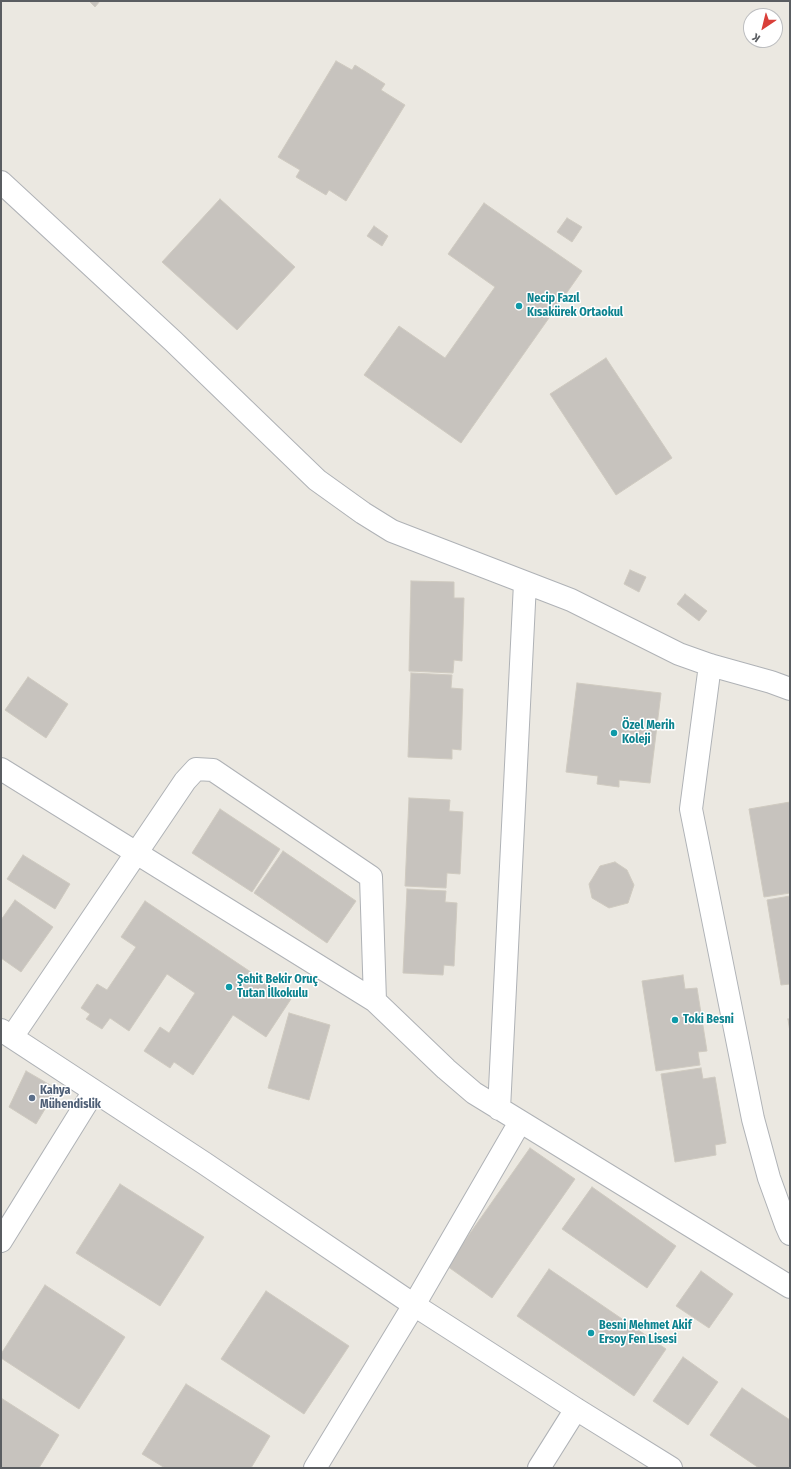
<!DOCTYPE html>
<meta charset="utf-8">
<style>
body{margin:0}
#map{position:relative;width:791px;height:1469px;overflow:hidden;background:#ebe8e1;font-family:"Fira Sans Condensed",sans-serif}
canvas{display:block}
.frame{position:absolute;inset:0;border:2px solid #5a5d61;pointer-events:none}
.north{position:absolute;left:743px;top:8px;width:40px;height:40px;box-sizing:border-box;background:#fff;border:1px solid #bdbec0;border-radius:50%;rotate:215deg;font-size:11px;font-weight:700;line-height:16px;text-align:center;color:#5a5d61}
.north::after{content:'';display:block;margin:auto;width:14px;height:18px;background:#d93f39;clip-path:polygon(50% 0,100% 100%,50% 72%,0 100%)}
</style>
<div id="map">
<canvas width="791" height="1469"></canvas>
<div class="frame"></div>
<div class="north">K</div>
</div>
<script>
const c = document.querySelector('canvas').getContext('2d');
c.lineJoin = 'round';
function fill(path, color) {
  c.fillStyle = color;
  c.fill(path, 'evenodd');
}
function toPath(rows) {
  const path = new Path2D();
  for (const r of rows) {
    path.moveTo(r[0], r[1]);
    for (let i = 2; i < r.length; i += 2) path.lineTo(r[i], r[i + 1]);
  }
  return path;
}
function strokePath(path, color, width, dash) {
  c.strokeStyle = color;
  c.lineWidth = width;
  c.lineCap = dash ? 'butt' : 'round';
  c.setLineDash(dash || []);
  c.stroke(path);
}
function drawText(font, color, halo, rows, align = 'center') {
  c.font = font + ' "Fira Sans Condensed",sans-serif';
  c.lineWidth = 3;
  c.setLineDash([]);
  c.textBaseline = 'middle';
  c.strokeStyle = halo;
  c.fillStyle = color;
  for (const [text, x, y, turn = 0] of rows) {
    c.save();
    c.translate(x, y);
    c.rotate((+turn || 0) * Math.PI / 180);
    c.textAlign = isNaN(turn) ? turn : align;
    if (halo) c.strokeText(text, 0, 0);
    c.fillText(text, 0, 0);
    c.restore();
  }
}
const building = toPath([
 [89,1,100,1,95,7,89,1],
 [336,61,352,70,355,65,385,84,381,90,405,105,346,201,329,190,326,195,296,177,300,170,278,157,336,61],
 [220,199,295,267,237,330,162,262,220,199],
 [484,203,582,271,461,443,364,375,399,326,445,358,495,287,448,254,484,203],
 [567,218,582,227,572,242,557,232,567,218],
 [374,226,388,236,382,246,367,236,374,226],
 [606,358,672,458,616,495,550,394,606,358],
 [630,570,646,577,639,592,624,584,630,570],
 [411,581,454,582,454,598,464,598,462,661,454,660,453,673,409,671,411,581],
 [685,594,707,611,699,621,677,604,685,594],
 [411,673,452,675,451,688,463,689,461,750,452,749,452,759,408,757,411,673],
 [28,677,68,704,46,738,5,710,28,677],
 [577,683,661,693,650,783,619,780,619,787,597,784,598,776,566,772,577,683],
 [409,798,450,800,449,811,463,812,460,874,447,873,446,888,405,886,409,798],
 [790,802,790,893,764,897,749,809,790,802],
 [220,809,280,849,252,892,192,853,220,809],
 [283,851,356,901,327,943,254,893,283,851],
 [23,855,70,884,55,909,7,879,23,855],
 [615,862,627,870,634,885,628,903,609,908,592,898,589,884,600,866,615,862],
 [407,889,446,891,445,902,457,903,454,966,444,965,443,975,403,973,407,889],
 [790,896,790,984,781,985,767,900,790,896],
 [15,900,53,927,21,972,1,958,1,920,15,900],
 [145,901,291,999,266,1037,233,1015,193,1075,174,1062,170,1068,144,1051,160,1027,169,1033,195,993,167,974,129,1031,110,1018,102,1029,86,1019,90,1014,81,1008,97,984,107,990,136,947,121,937,145,901],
 [683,975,685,989,697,988,707,1051,698,1052,700,1065,656,1071,642,981,683,975],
 [289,1013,330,1025,309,1100,268,1088,289,1013],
 [788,1019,790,1019,790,1032,788,1019],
 [701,1068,703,1079,715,1077,726,1143,715,1145,716,1155,675,1162,661,1074,701,1068],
 [26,1071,57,1089,36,1124,9,1107,26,1071],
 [530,1148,575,1179,492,1298,447,1266,530,1148],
 [120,1184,204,1237,160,1306,76,1253,120,1184],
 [592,1187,676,1246,647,1288,562,1229,592,1187],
 [549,1269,666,1349,634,1396,517,1316,549,1269],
 [701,1271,733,1294,709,1328,676,1306,701,1271],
 [45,1285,125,1337,79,1409,1,1358,1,1354,45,1285],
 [266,1291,349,1346,304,1414,221,1359,266,1291],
 [683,1357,718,1382,688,1425,653,1401,683,1357],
 [186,1384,270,1436,251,1468,165,1468,142,1454,186,1384],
 [742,1388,790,1420,790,1468,759,1468,710,1435,742,1388],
 [1,1398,59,1435,39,1468,1,1468,1,1398]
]);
const minor = toPath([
 [1,182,173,341,317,480,363,513,392,531,571,600,679,654,710,665,771,682,790,689],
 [710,665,691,809,753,1119,769,1178,786,1225,790,1234],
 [1,769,375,1001,446,1069,474,1093,790,1287],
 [1,1030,204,1163,414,1305,576,1409,671,1468],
 [12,1037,185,781,196,769,213,770,371,877,375,1001],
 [499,1109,525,583],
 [1,1241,94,1091],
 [315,1468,414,1305,520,1122],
 [539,1468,576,1409]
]);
const markers = [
 [519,306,4,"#0f9aa8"],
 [614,733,4,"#0f9aa8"],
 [229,987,4,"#0f9aa8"],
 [675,1020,4,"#0f9aa8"],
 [32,1098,4,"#5c6f8a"],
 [591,1333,4,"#0f9aa8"]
];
const cultureNames = [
 ["Necip Fazıl",527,299],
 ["Kısakürek Ortaokul",527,313],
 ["Özel Merih",622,726],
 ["Koleji",622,740],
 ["Şehit Bekir Oruç",237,980],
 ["Tutan İlkokulu",237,994],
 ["Toki Besni",683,1020],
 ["Besni Mehmet Akif",599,1326],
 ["Ersoy Fen Lisesi",599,1340]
];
const serviceNames = [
 ["Kahya",40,1091],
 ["Mühendislik",40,1105]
];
fill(building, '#c7c3be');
strokePath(building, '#cfcac0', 1);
strokePath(minor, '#afb2b6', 24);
strokePath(minor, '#fff', 22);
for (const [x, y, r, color] of markers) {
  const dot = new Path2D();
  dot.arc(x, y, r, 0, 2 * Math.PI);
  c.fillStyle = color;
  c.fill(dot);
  strokePath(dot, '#fff', 1.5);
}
drawText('bold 12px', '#0d838f', '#fff', cultureNames, 'left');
drawText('bold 12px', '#4e5e75', '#fff', serviceNames, 'left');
</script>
